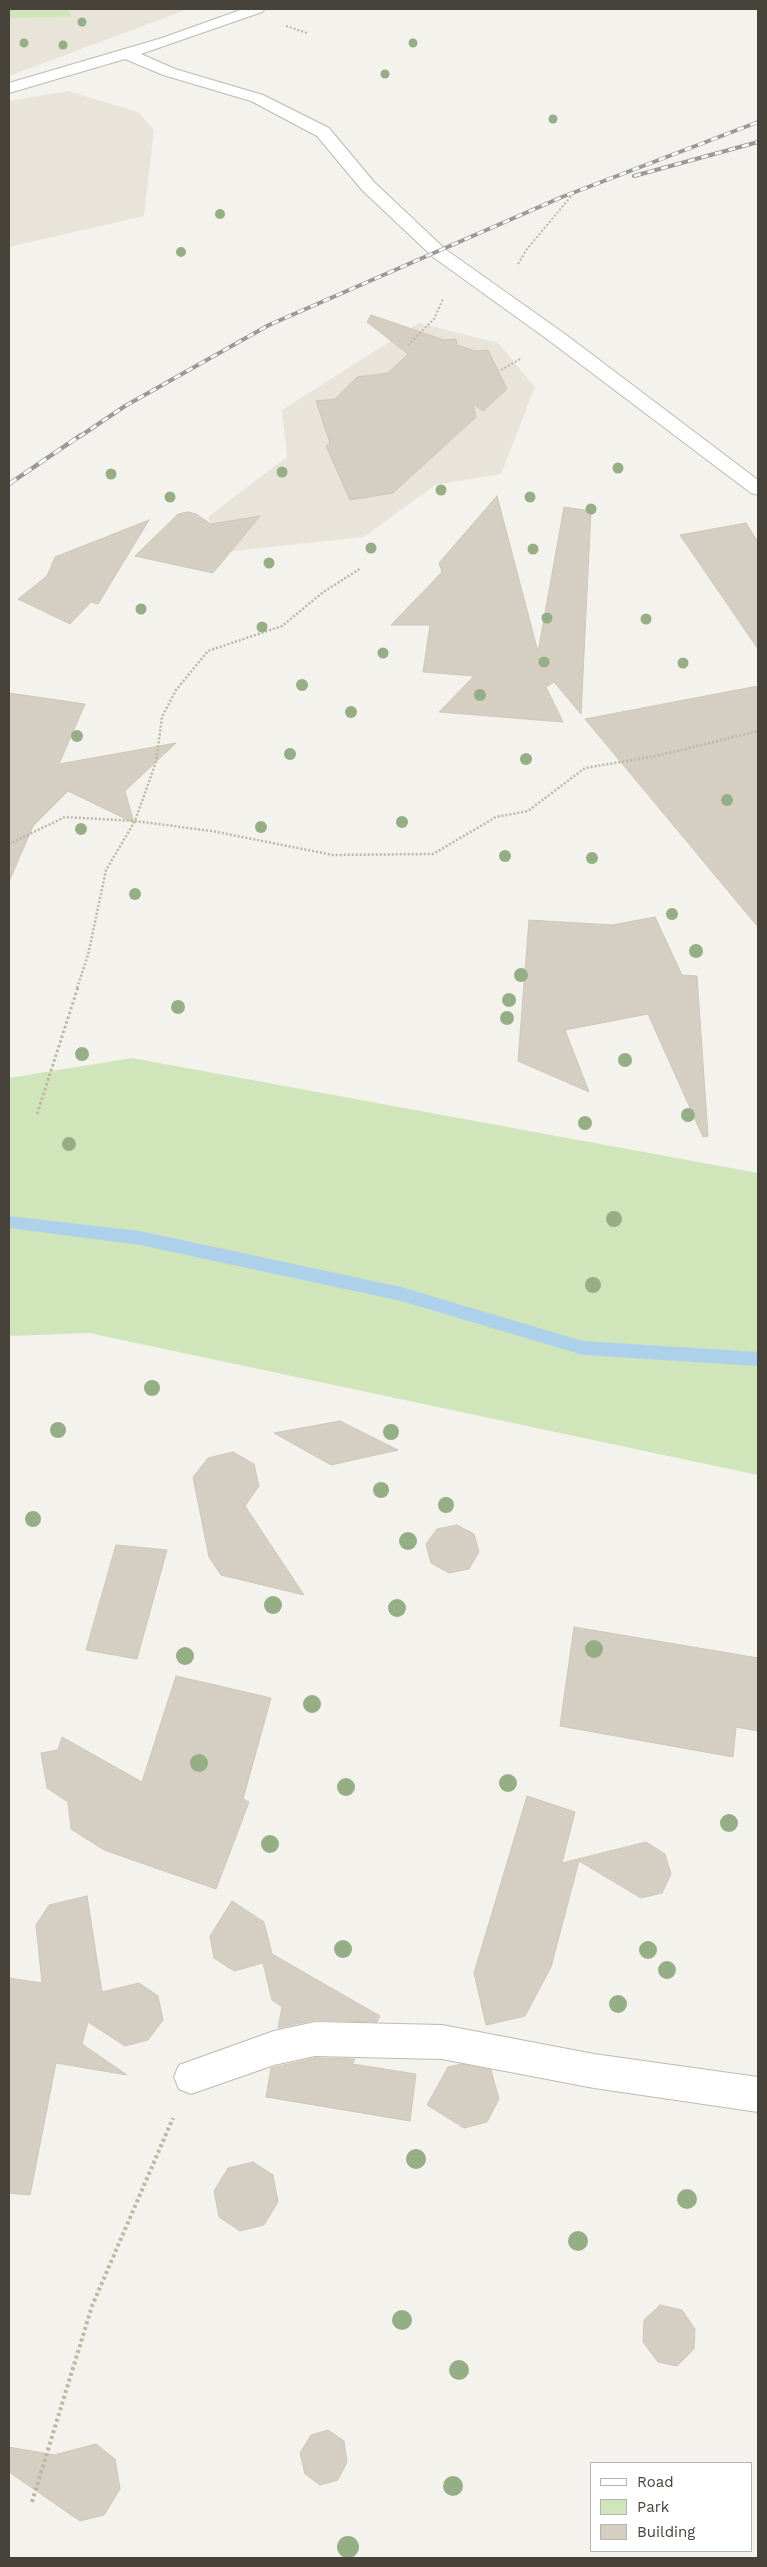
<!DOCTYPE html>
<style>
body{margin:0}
#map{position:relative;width:767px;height:2567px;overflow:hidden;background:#f4f2ec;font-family:"Work Sans",sans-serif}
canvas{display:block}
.frame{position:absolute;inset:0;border:10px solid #48433a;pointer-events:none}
.legend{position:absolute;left:590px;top:2462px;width:162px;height:90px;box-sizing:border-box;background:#fff;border:1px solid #b6b4b0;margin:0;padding:6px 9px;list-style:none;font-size:15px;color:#48433a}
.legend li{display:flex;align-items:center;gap:10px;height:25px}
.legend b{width:25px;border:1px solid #b6b4b0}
</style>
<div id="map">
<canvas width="767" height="2567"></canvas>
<div class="frame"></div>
<ul class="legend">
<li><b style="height:6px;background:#fff"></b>Road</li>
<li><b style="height:14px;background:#d0e5b9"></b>Park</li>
<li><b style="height:14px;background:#d5cec2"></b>Building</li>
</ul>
</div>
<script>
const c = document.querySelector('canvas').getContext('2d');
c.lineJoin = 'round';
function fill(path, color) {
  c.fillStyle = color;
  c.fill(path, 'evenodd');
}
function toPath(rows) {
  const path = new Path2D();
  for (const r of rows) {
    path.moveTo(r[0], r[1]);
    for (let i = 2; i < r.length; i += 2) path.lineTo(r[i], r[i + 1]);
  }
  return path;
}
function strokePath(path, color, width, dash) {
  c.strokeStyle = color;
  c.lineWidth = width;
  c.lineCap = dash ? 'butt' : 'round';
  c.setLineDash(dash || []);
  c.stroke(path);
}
const residential = toPath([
 [9,9,188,9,9,76],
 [68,91,138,112,154,130,144,216,9,247,9,101],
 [419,323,498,343,535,387,501,474,435,485,364,537,224,552,208,517,287,457,282,410]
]);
const green = toPath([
 [9,9,67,9,72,17,9,18],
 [132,1058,758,1173,758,1475,89,1333,9,1336,9,1078]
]);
const stream = toPath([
 [9,1216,140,1231,401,1287,583,1341,758,1352,758,1366,583,1355,401,1301,140,1245,9,1228,9,1216]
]);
const building = toPath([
 [371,315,444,340,456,339,457,345,476,351,488,350,507,389,483,411,473,404,476,417,393,493,350,500,326,446,330,443,316,401,335,399,357,377,388,373,408,354,367,322,371,315],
 [497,496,538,652,564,507,591,511,581,714,554,682,546,687,563,722,439,712,474,676,423,672,430,625,391,625,442,572,439,563,497,496],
 [188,512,196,514,211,524,260,516,213,573,135,556,178,514,188,512],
 [149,520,98,604,91,602,70,624,18,599,47,576,55,557,149,520],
 [746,523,758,542,758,649,680,535,746,523],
 [758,686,758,927,585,719,758,686],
 [9,693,85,704,59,764,176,743,125,791,134,823,68,791,33,826,9,882,9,693],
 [655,917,682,975,697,976,708,1136,703,1137,648,1014,565,1030,589,1092,518,1061,529,920,612,925,655,917],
 [340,1421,398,1450,331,1465,274,1433,340,1421],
 [233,1452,254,1464,259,1486,245,1506,304,1595,221,1575,209,1557,193,1477,208,1458,233,1452],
 [457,1525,474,1534,479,1552,469,1569,449,1573,431,1563,426,1544,437,1529,457,1525],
 [116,1545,167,1550,137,1659,86,1650,116,1545],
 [574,1627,758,1658,758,1731,736,1727,733,1757,560,1726,574,1627],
 [176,1676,271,1698,243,1799,249,1802,216,1889,104,1850,71,1829,68,1802,47,1788,41,1753,58,1750,62,1737,142,1782,176,1676],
 [527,1796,575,1812,562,1863,646,1842,665,1854,671,1874,662,1893,641,1898,579,1861,551,1967,525,2016,486,2025,474,1973,527,1796],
 [87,1896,102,1992,139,1983,158,1996,163,2020,148,2040,125,2046,88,2022,82,2044,127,2075,56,2063,30,2195,9,2193,9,1978,42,1983,36,1925,49,1905,87,1896],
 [232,1901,264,1922,272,1954,380,2016,377,2022,315,2020,278,2028,282,2007,272,2000,263,1963,234,1971,214,1958,210,1936,232,1901],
 [315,2058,355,2059,352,2064,416,2074,410,2121,266,2097,271,2068,315,2058],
 [461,2064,491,2070,499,2099,487,2122,464,2128,427,2105,448,2067,461,2064],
 [253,2162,273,2175,278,2202,264,2225,240,2231,219,2217,214,2191,228,2168,253,2162],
 [660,2305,682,2310,695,2329,694,2349,677,2366,658,2362,643,2342,644,2320,660,2305],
 [328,2430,344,2441,347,2462,338,2480,320,2485,305,2474,300,2453,311,2435,328,2430],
 [96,2444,115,2459,120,2489,104,2515,80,2521,9,2472,9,2447,54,2455,96,2444]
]);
const pathFar3 = toPath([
 [286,26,307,33],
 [518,264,527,249,573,194],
 [408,345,434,319,443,299],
 [501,370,522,358]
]);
const pathFar2 = toPath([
 [9,844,65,817,135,821,212,831,333,855,433,854,496,817,528,811,585,768,656,756,758,731],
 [77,988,88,955,106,870,135,821,156,762,162,717,176,690,208,651,282,626,322,593,361,568]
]);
const pathFar1 = toPath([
 [37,1114,78,987]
]);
const path = toPath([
 [32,2502,92,2306,173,2118]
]);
const street = toPath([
 [243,9,265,9,262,12,141,54,175,69,263,95,329,128,374,182,445,249,565,334,758,480,758,495,751,493,551,342,433,257,362,190,317,136,251,101,163,75,125,59,9,93,9,83,162,38,243,9],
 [315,2022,442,2025,594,2054,758,2077,758,2112,594,2088,442,2059,315,2056,274,2065,191,2094,179,2089,174,2077,179,2065,274,2031,315,2022]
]);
const railFar1 = toPath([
 [634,176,758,142],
 [79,437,125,406,269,325,562,197,758,122]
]);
const rail = toPath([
 [9,484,81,435]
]);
const trees = [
 [82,22,4.5],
 [24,43,4.5],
 [413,43,4.5],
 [63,45,4.5],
 [385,74,4.5],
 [553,119,4.5],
 [220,214,5],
 [181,252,5],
 [618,468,5.5],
 [282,472,5.5],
 [111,474,5.5],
 [441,490,5.5],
 [170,497,5.5],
 [530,497,5.5],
 [591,509,5.5],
 [371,548,5.5],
 [533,549,5.5],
 [269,563,5.5],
 [141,609,5.5],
 [547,618,5.5],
 [646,619,5.5],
 [262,627,5.5],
 [383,653,5.5],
 [544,662,5.5],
 [683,663,5.5],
 [302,685,6],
 [480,695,6],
 [351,712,6],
 [77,736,6],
 [290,754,6],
 [526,759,6],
 [727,800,6],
 [402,822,6],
 [261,827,6],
 [81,829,6],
 [505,856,6],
 [592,858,6],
 [135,894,6],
 [672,914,6],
 [696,951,7],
 [521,975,7],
 [509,1000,7],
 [178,1007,7],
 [507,1018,7],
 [82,1054,7],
 [625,1060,7],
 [688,1115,7],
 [585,1123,7],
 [69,1144,7],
 [614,1219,8],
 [593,1285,8],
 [152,1388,8],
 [58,1430,8],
 [391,1432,8],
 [381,1490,8],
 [446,1505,8],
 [33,1519,8],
 [408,1541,9],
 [273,1605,9],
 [397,1608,9],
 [594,1649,9],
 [185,1656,9],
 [312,1704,9],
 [199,1763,9],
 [508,1783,9],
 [346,1787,9],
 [729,1823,9],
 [270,1844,9],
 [343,1949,9],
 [648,1950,9],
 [667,1970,9],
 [618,2004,9],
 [416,2159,10],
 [687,2199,10],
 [578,2241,10],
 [402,2320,10],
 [459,2370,10],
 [453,2486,10],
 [348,2547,11]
];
fill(residential, '#e8e4da');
fill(green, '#d0e5b9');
fill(stream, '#aed1eb');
fill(building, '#d5cec2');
strokePath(building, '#cfc6b6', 1);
strokePath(street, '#bfbaaf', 2);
strokePath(pathFar3, '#c0b6a1', 2, [2, 2]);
strokePath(pathFar2, '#c0b6a1', 2.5, [2, 2]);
strokePath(pathFar1, '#c0b6a1', 3, [2.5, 2.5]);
strokePath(path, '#c0b6a1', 4, [3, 3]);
fill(street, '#fff');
strokePath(railFar1, '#999', 4);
strokePath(rail, '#999', 4.5);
strokePath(railFar1, '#fff', 2.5, [7]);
strokePath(rail, '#fff', 3, [9]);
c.fillStyle = '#96ae85';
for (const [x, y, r] of trees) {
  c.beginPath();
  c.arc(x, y, r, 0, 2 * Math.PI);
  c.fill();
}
</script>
